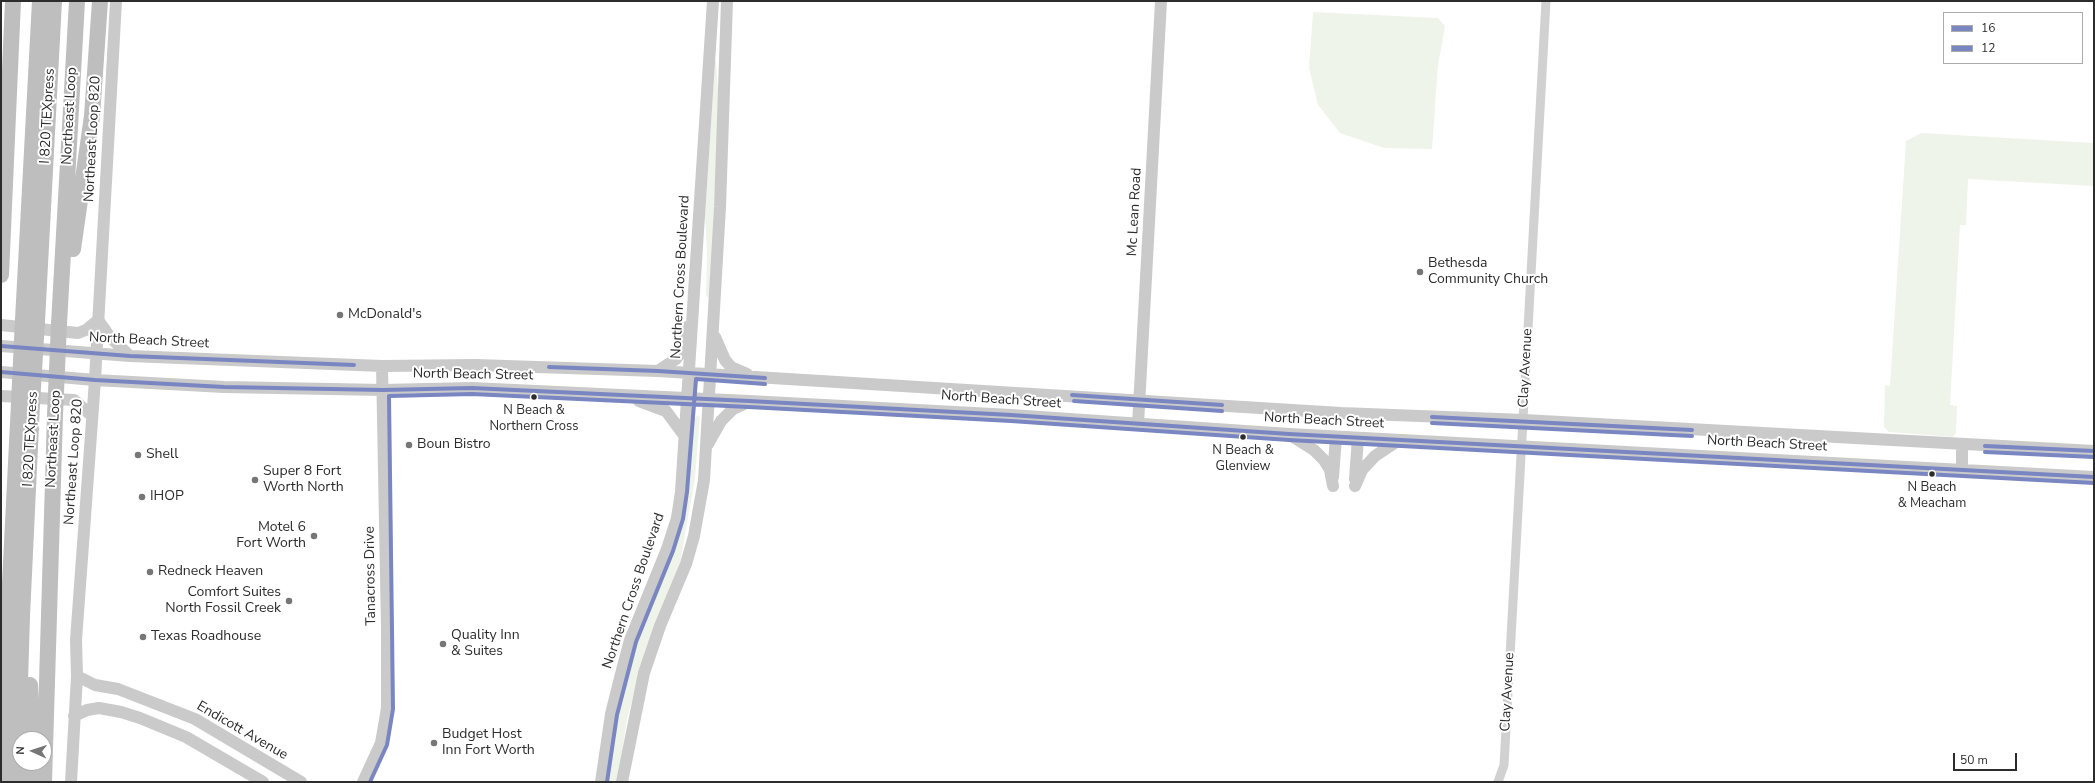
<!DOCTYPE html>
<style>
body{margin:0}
#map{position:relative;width:2095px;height:783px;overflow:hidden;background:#fff;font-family:"Nunito Sans",sans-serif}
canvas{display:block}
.frame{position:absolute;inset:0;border:2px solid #2c2c2c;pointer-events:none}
.legend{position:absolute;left:1943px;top:12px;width:140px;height:52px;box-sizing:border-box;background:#fff;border:1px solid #ababab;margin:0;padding:5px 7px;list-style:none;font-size:12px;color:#2c2c2c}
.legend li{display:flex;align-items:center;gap:8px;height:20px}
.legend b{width:20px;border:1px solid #ababab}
.north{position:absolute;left:12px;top:731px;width:40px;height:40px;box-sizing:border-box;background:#fff;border:1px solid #ababab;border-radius:50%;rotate:273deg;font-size:11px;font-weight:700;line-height:16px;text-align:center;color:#2c2c2c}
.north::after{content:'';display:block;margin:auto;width:14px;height:18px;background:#767676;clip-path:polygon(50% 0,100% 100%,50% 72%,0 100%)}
.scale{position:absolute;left:1953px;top:753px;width:64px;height:18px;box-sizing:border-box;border:2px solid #2c2c2c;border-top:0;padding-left:5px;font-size:12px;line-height:14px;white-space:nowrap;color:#2c2c2c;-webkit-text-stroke:3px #fff;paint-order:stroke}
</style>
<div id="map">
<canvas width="2095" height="783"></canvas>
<div class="frame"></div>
<ul class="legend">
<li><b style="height:5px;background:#7986c2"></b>16</li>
<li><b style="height:5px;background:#7986c2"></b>12</li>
</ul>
<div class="north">N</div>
<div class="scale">50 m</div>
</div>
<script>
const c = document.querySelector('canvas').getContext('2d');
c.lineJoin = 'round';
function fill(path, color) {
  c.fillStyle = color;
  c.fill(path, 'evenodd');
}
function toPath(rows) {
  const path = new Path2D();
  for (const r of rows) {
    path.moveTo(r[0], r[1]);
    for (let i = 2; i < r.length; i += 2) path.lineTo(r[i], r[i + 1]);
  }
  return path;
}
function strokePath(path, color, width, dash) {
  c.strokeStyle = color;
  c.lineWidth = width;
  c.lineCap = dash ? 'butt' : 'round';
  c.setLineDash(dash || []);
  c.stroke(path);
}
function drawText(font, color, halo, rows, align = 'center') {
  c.font = font + ' "Nunito Sans",sans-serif';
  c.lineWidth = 4;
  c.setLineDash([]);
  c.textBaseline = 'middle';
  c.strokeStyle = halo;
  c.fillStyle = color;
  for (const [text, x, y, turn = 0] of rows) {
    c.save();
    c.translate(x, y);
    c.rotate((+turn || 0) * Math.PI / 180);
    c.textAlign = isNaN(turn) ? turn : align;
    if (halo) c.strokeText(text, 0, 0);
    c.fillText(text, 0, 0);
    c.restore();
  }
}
const green = toPath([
 [1313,12,1438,18,1445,26,1438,65,1432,149,1384,148,1340,133,1318,105,1309,68],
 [715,61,716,61,718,91,718,117,710,298,706,296,707,252,705,215],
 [1921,133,2094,143,2094,186,1968,179,1966,225,1960,225,1950,405,1957,406,1956,433,1953,437,1889,432,1884,427,1885,385,1890,386,1906,141],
 [697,415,700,417,695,478,680,563,645,654,634,693,627,719,618,782,607,782,617,717,623,689,635,650,674,549,684,512,690,475,692,430,695,418]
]);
const street = toPath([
 [1498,782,1504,765,1546,1]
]);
const secondary = toPath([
 [98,320,110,337,130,356],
 [1,325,78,333,86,330,98,320],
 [715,337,725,360,731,367,747,374],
 [1,346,130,356,382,366,476,365,658,371,1341,413,1524,420,2094,451],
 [658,371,676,359,681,352,687,327],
 [1,372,95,380,224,387,383,390,472,388,749,401,1011,415,1289,434,2094,477],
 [1,396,74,400,92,416],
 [639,401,666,411,686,438],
 [1138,425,1161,1],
 [1290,435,1314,450,1324,460,1330,470,1333,486],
 [708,444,721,421,733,409,748,402],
 [1962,469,1962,445],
 [1333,477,1336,437],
 [1355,479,1358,438],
 [1355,486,1362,470,1375,456,1399,440],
 [77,676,95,685,118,689,195,719,301,782],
 [74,716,87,710,99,708,121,712,140,718,186,737,263,782],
 [71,782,77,676,76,640,95,380,116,1],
 [363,782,381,743,387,708,387,627,382,366],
 [601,782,611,714,621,674,630,640,667,549,677,518,681,492,713,1],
 [622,782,644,673,660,626,686,564,694,536,704,480,720,207,727,1]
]);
const highway = toPath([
 [73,249,92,116,100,1],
 [1,275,13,1],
 [23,320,40,1],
 [37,321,54,1],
 [59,324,77,1],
 [30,685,32,739],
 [33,763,33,782],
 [4,782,6,663,19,403],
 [17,782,22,616,32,404],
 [44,782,55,415]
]);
const highwayBridge = toPath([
 [19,403,23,320],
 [32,404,37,321],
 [55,415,59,324]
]);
const bus1 = toPath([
 [1,346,130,356,354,365],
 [549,367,658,371,765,378],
 [1,372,95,380,224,387,383,390,472,388,749,401,1011,415,1289,434,2094,477],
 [1072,395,1222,405],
 [1432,417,1692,430],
 [1985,446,2094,451]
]);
const bus2 = toPath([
 [1074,401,1222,411],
 [1432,423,1692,436],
 [1985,452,2094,457],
 [370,782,387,745,393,709,389,396,472,394,749,407,1011,421,1289,440,2094,483],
 [607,782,617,715,636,642,673,551,683,519,687,492,696,379,765,384]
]);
const markers = [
 [1420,272,4,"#767676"],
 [340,315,4,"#767676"],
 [534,397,3.5,"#2c2c2c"],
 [1243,437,3.5,"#2c2c2c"],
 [409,445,4,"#767676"],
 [138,455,4,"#767676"],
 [1932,474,3.5,"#2c2c2c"],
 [255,480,4,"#767676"],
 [142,497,4,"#767676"],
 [314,536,4,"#767676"],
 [150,572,4,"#767676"],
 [289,601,4,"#767676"],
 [143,637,4,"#767676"],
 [443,644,4,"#767676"],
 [434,743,4,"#767676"]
];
const busNames = [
 ["N Beach &",534,411],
 ["Northern Cross",534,427],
 ["N Beach &",1243,451],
 ["Glenview",1243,467],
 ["N Beach",1932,488],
 ["& Meacham",1932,504]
];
const streetNames = [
 ["I 820 TEXpress",48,116,-87],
 ["Northeast Loop",70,116,-87],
 ["Northeast Loop 820",93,139,-87],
 ["Mc Lean Road",1135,212,-87],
 ["Northern Cross Boulevard",681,277,-87],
 ["North Beach Street",149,341,3],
 ["Clay Avenue",1526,368,-87],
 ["North Beach Street",473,375,1],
 ["North Beach Street",1001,400,4],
 ["North Beach Street",1324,421,3],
 ["I 820 TEXpress",31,439,-87],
 ["Northeast Loop",54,439,-87],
 ["North Beach Street",1767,444,3],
 ["Northeast Loop 820",74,462,-86],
 ["Tanacross Drive",371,576,-91],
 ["Northern Cross Boulevard",634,591,-71],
 ["Clay Avenue",1508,692,-87],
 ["Endicott Avenue",242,731,30]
];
const poiNames = [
 ["Bethesda",1428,264],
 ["Community Church",1428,280],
 ["McDonald's",348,315],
 ["Boun Bistro",417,445],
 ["Shell",146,455],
 ["Super 8 Fort",263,472],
 ["Worth North",263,488],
 ["IHOP",150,497],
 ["Motel 6",306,528,"right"],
 ["Fort Worth",306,544,"right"],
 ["Redneck Heaven",158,572],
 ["Comfort Suites",281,593,"right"],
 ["North Fossil Creek",281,609,"right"],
 ["Quality Inn",451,636],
 ["& Suites",451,652],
 ["Texas Roadhouse",151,637],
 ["Budget Host",442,735],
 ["Inn Fort Worth",442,751]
];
fill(green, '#eff4ea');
strokePath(street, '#d1d1d1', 9);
strokePath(secondary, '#cacaca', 12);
strokePath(highway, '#bebebe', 16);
strokePath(highwayBridge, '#bebebe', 16);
strokePath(bus1, '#7986c2', 4);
strokePath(bus2, '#7986c2', 4);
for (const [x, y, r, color] of markers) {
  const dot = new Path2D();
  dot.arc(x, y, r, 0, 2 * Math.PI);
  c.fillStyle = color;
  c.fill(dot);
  strokePath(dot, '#fff', 1.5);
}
drawText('13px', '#2c2c2c', '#fff', busNames);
drawText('14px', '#2c2c2c', '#fff', streetNames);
drawText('14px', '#2c2c2c', '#fff', poiNames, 'left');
</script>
